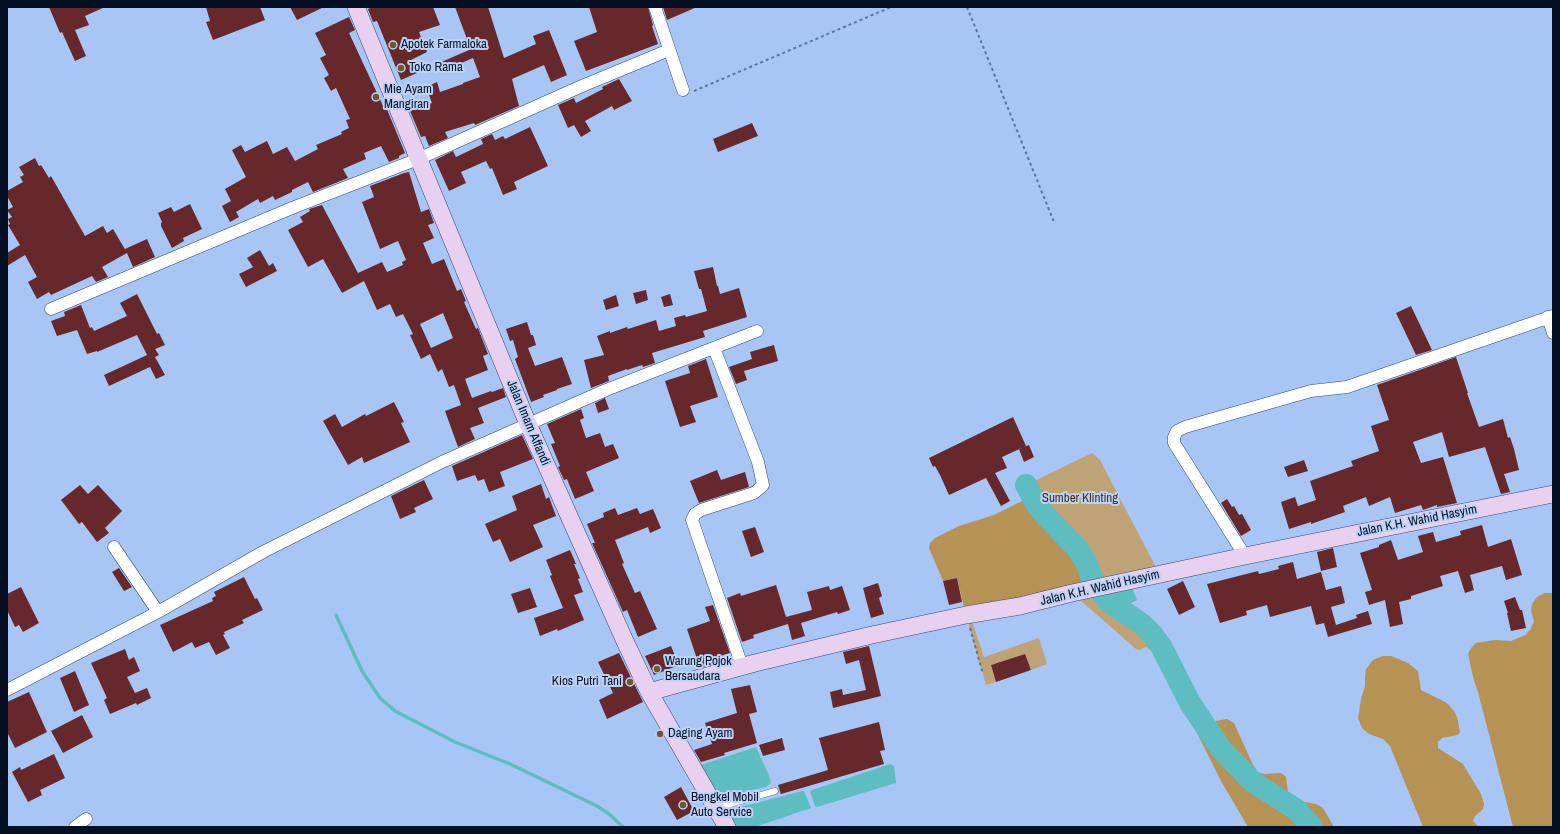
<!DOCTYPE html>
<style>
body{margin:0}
#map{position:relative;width:1560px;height:834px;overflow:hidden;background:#a7c6f6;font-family:"Archivo Narrow",sans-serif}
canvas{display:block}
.frame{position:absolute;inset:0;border:8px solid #040f24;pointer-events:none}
</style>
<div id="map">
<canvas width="1560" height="834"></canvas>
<div class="frame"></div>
</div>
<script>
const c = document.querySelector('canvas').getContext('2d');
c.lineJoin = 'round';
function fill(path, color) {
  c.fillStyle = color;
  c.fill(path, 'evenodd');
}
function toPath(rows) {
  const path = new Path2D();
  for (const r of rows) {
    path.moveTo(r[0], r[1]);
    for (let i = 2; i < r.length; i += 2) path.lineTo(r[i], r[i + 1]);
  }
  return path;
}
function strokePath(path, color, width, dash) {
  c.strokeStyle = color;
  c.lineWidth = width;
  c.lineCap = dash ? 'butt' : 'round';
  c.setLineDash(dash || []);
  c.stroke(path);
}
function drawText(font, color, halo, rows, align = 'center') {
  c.font = font + ' "Archivo Narrow",sans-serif';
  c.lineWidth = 4;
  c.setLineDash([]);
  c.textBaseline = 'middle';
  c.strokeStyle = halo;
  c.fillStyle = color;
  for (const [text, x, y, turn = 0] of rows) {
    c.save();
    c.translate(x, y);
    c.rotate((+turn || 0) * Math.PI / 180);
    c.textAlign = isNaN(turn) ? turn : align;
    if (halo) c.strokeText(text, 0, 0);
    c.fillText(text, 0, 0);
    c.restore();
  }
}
const green = toPath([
 [1092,453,1100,460,1160,575,1100,592,1108,601,1142,624,1152,634,1161,646,1161,650,1156,654,1146,647,1140,650,1136,649,1072,593,1098,588,1091,576,1087,564,1077,548,1046,516,1036,504,1026,485],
 [966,615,970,615,984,657,1039,638,1047,664,1031,670,1025,654,991,665,996,682,986,685]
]);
const forest = toPath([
 [1032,496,1046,516,1077,548,1087,564,1091,576,1098,588,966,615,957,578,943,581,929,548,930,543,935,538,959,526,994,515],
 [1545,593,1553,593,1553,827,1513,827,1478,692,1473,677,1468,654,1471,648,1476,643,1494,640,1511,641,1525,635,1530,630,1534,621,1531,611,1532,604,1537,597],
 [1383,656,1391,656,1408,663,1418,671,1421,690,1447,703,1454,711,1457,717,1460,732,1458,735,1442,738,1438,742,1438,748,1463,764,1481,794,1484,804,1483,809,1475,816,1473,821,1479,827,1423,827,1390,746,1383,739,1369,734,1362,728,1358,718,1361,699,1365,686,1365,677,1366,669,1373,660],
 [1227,719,1234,723,1253,765,1258,772,1264,774,1281,773,1286,777,1288,792,1292,797,1299,801,1316,804,1323,808,1334,827,1248,827,1221,781,1193,725]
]);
const water = toPath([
 [1132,587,1137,600,1126,606,1111,601,1106,592],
 [756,747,768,773,771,783,766,787,719,797,701,765],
 [890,764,894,766,896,783,817,807,815,806,810,792,812,790],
 [802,791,804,791,811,808,755,827,736,827,727,814,729,810]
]);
const stream = toPath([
 [336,615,362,671,380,698,395,711,455,742,510,764,597,806,609,814,623,827]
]);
const river = toPath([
 [1026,485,1036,504,1046,516,1077,548,1087,564,1091,576,1098,588,1108,601,1142,624,1152,634,1161,646,1190,703,1221,749,1253,782,1297,810,1312,827]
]);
const building = toPath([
 [49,7,105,7,85,16,89,25,75,30,86,56,75,61,62,32,60,33],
 [206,7,260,7,265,20,213,40,206,22,210,21],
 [290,7,324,7,297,20],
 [372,7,433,7,440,25,419,32,427,52,411,60,417,73,401,80,377,21,373,22,368,9],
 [455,7,488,7,504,58,536,44,533,36,549,30,567,75,551,82,544,65,512,79,519,106,475,125,474,123,445,132,448,138,429,146,425,136,421,137,410,111,432,103,426,87,437,82,440,92,463,84,463,83,480,77,473,58,443,71,439,63,469,50,465,39,467,39],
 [589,7,648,7,653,25,652,26,658,44,586,71,574,41,597,32],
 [663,7,697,7,667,20],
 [349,17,355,30,349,33,384,108,386,107,405,153,399,156,399,158,389,162,381,146,364,153,366,159,343,169,348,178,313,192,308,182,292,190,292,192,275,200,273,196,260,203,258,199,236,212,239,217,230,222,222,206,231,201,225,189,246,177,232,150,241,145,245,152,267,141,273,154,287,147,295,161,318,149,316,145,342,134,341,132,349,128,346,120,350,119,336,88,331,91,324,78,329,75,320,58,326,55,315,33],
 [619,79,632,101,614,110,612,106,585,121,591,131,581,137,574,125,568,128,558,105,574,98,576,103,603,89,602,87],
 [752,123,758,136,718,152,713,139],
 [530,127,548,166,514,182,517,189,503,195,492,168,490,169,486,161,461,172,466,183,449,191,435,160,453,151,456,157,483,144,481,139,492,134,495,140,503,136,505,139],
 [35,158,39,166,41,165,49,178,51,176,85,236,103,226,107,233,113,229,126,251,125,249,147,239,155,257,133,267,127,253,102,267,108,277,96,282,92,276,51,295,49,292,37,299,28,282,37,277,25,255,7,266,7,253,20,245,8,225,10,224,8,219,12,217,7,210,13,207,7,196,7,191,23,182,20,177,24,175,19,167],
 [409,172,421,212,429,209,434,223,428,225,434,238,423,243,432,264,444,259,457,291,461,289,466,301,464,302,476,329,478,328,488,354,483,356,488,370,465,379,472,398,491,391,492,392,503,388,506,397,478,408,484,423,470,428,475,439,458,447,445,411,461,405,454,385,449,387,442,369,438,372,430,354,421,359,410,335,413,334,403,314,396,317,390,304,377,310,364,281,342,293,323,259,308,267,288,230,303,222,300,217,310,211,309,209,322,205,358,273,382,262,387,272,403,265,402,262,406,260,398,241,380,249,362,202,374,197,370,186,404,173],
 [443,313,453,338,431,348,420,324],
 [190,204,202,229,183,238,184,241,172,248,161,226,161,223,162,222,158,213,171,207,174,212],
 [260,250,269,266,273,263,277,271,246,287,239,274,253,267,247,258],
 [713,267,717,286,718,286,720,294,739,288,747,317,703,331,705,337,652,353,655,363,643,367,642,365,627,370,627,369,608,376,609,381,591,388,584,360,604,355,597,336,610,331,610,333,627,327,628,329,656,320,659,331,676,326,674,318,685,315,686,317,707,311,701,289,699,289,694,271],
 [646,290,648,300,636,304,633,293],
 [137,294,157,334,159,333,165,345,155,349,159,355,155,357,165,375,156,379,150,367,109,386,104,375,147,355,137,335,97,352,97,351,87,354,77,330,57,336,51,321,65,316,64,312,81,305,90,328,92,327,94,331,127,316,120,303],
 [670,294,673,305,664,307,661,297],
 [616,295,619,306,606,310,603,300],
 [1411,306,1432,350,1416,355,1396,313],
 [527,322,531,335,533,335,536,345,528,348,535,366,562,357,572,384,557,389,557,390,543,395,544,397,531,402,515,359,518,357,513,340,510,341,506,329],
 [774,345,778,361,744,371,747,380,736,384,729,367,752,359,750,352],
 [1456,357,1468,393,1467,393,1479,427,1503,419,1508,438,1510,437,1514,449,1519,470,1504,474,1510,492,1501,494,1485,447,1449,457,1442,432,1413,442,1421,463,1443,457,1457,503,1437,507,1437,505,1423,510,1421,505,1395,513,1390,497,1369,506,1366,497,1343,506,1345,512,1311,524,1311,522,1289,529,1281,502,1295,497,1298,506,1316,500,1310,481,1353,466,1351,461,1379,451,1371,426,1389,420,1377,385],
 [706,359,718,397,690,406,696,422,680,427,665,381,690,373,688,366],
 [605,398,609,409,598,413,595,403],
 [394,402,404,422,401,423,410,442,364,463,362,457,348,465,323,421,335,414,342,427,365,414,366,416],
 [581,409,584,418,580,420,586,438,600,433,605,447,613,444,619,458,586,472,594,491,575,499,567,479,564,480,558,467,560,466,551,444,555,443,547,424],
 [1013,417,1026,446,1002,457,1007,468,995,473,1010,501,1001,506,986,478,949,495,940,475,935,466,933,467,929,458],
 [522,435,533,459,500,472,505,486,489,492,484,479,478,481,475,475,457,481,452,466],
 [1029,445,1034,457,1024,462,1019,449],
 [1304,460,1308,471,1288,477,1284,467],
 [717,470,721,480,745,472,749,487,699,503,690,481],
 [424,480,433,499,414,508,416,512,400,519,391,496],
 [541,484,546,499,549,497,556,516,533,525,543,547,510,562,500,539,493,542,485,524,517,510,512,496],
 [80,485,88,494,98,485,122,511,105,528,109,533,97,542,82,522,79,524,61,500],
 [1227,499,1232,507,1234,506,1239,515,1242,514,1251,530,1241,536,1221,503],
 [615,508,618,515,637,508,640,514,653,509,661,528,650,533,648,527,615,540,624,563,622,564,635,593,640,591,657,629,638,637,627,610,623,612,592,543,595,543,587,524,604,517,603,513],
 [1482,525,1488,547,1511,539,1522,575,1506,580,1502,566,1470,575,1474,590,1465,593,1458,571,1440,576,1443,586,1411,596,1411,599,1399,602,1403,624,1390,627,1385,600,1369,605,1365,592,1372,590,1360,553,1379,547,1379,545,1391,540,1398,560,1423,552,1418,536,1433,532,1436,542,1461,535,1460,531],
 [755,527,764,552,751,557,742,531],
 [1333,548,1337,567,1321,571,1317,552],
 [570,550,576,564,574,564,580,578,578,579,583,592,574,595,584,620,558,631,557,629,540,636,534,618,563,608,550,576,552,575,546,560],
 [1293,562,1297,579,1321,572,1326,590,1341,586,1345,603,1331,607,1336,625,1357,618,1356,615,1368,611,1372,624,1328,637,1324,623,1316,625,1311,606,1270,617,1267,605,1246,611,1247,615,1220,623,1207,584,1258,571,1259,574,1279,569,1278,566],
 [119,568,132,587,124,591,112,572],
 [244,577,255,599,257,598,263,610,242,620,244,623,224,632,225,634,223,635,230,648,216,655,209,642,195,648,192,642,173,652,160,625,213,601,212,598,216,596,214,592],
 [957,578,962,602,949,605,943,581],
 [1183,581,1195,607,1179,615,1167,589],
 [878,583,882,596,879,598,884,614,871,618,863,588],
 [776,585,786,617,812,610,807,592,829,586,830,590,842,586,850,610,838,614,837,612,801,623,805,636,792,640,788,624,753,635,754,638,742,642,727,598,740,593,741,596],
 [21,587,39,623,23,632,19,625,15,627,7,610,7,594],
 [530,588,537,607,518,613,511,594],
 [1515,597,1520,610,1522,610,1526,628,1511,631,1507,613,1508,613,1504,601],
 [713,605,730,653,717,657,719,662,700,668,687,629,710,621,705,607],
 [671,646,679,665,654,675,645,656],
 [869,646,881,696,833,708,830,692,842,689,843,695,866,690,859,660,846,664,843,652],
 [125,649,129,660,134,657,140,671,127,677,135,693,147,688,151,698,137,705,136,703,110,714,104,700,107,698,91,663],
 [619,653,643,702,607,719,599,700,613,693,598,662],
 [1025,654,1031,670,996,682,991,665],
 [75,671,89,705,74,712,60,678],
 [750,685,757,712,749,714,757,743,724,753,725,755,701,762,694,750,712,744,705,723,737,713,731,689],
 [29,692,47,732,15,748,7,732,7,702],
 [82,715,93,737,63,753,51,731],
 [879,722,885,750,880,751,884,764,781,794,778,785,828,770,819,738],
 [782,738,785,750,763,756,759,745],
 [54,754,65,778,40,790,42,795,28,802,12,772,20,767,21,770],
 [681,787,694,811,677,820,664,797]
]);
const path = toPath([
 [967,7,1054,222],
 [694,91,891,7],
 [970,628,983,674]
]);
const lane = toPath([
 [717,808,775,791]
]);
const street = toPath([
 [655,7,683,90],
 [51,309,292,208,418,159,582,86,669,50],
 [1548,317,1553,333],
 [714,348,758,462,763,485,760,488,754,493,701,510,695,514,692,520,742,666],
 [114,547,158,612],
 [1245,556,1174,443,1174,437,1177,431,1185,427,1311,391,1347,387,1553,316],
 [7,690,158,612,263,552,442,462,606,390,757,331],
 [75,827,86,819]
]);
const secondary = toPath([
 [356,7,528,424,624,639,649,692,727,827],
 [649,692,755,663,872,635,966,615,1020,606,1072,593,1245,556,1553,494]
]);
const markers = [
 [393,45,4,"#705628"],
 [401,68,4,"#705628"],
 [376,97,4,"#705628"],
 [657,669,4,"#705628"],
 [630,682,4,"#705628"],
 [660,734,4,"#705628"],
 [683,805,4,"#705628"]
];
const poiNames = [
 ["Apotek Farmaloka",401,45],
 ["Toko Rama",409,68],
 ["Mie Ayam",384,90],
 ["Mangiran",384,105],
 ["Warung Pojok",665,662],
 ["Bersaudara",665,677],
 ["Kios Putri Tani",622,682,"right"],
 ["Daging Ayam",668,734],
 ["Bengkel Mobil",691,798],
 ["Auto Service",691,813]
];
const streetNames = [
 ["Jalan Imam Affandi",528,423,67],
 ["Jalan K.H. Wahid Hasyim",1417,521,-11],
 ["Jalan K.H. Wahid Hasyim",1100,588,-13]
];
const parkNames = [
 ["Sumber Klinting",1080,499]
];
fill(green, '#c0a374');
fill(forest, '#b79255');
fill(water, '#5dbdc1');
strokePath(stream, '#5dbdc1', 3.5);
strokePath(river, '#5dbdc1', 22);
fill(building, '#67282b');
strokePath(lane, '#2b4b7e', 7);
strokePath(street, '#2b4b7e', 13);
strokePath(secondary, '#2b4b7e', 18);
strokePath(path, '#5f759a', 2, [3, 3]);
strokePath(lane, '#fff', 6);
strokePath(street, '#fff', 12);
strokePath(secondary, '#e9d0f0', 17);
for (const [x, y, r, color] of markers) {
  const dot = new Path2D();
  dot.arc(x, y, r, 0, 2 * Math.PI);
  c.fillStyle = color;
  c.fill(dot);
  strokePath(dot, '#bcd3f7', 1.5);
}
drawText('13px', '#040f24', '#bcd3f7', poiNames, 'left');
drawText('13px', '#040f24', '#bcd3f7', streetNames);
drawText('13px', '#402f13', '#bcd3f7', parkNames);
</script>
